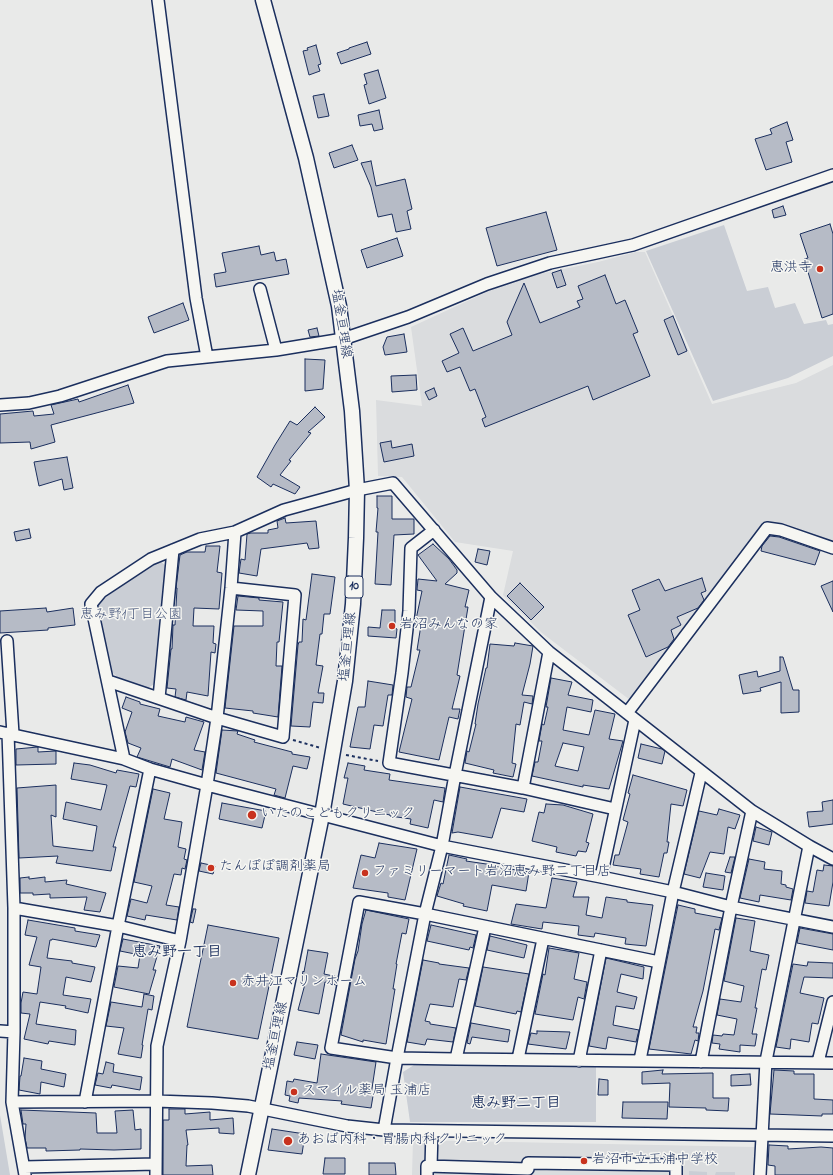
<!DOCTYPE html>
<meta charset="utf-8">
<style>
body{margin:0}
canvas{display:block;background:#e9eae9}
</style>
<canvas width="833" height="1175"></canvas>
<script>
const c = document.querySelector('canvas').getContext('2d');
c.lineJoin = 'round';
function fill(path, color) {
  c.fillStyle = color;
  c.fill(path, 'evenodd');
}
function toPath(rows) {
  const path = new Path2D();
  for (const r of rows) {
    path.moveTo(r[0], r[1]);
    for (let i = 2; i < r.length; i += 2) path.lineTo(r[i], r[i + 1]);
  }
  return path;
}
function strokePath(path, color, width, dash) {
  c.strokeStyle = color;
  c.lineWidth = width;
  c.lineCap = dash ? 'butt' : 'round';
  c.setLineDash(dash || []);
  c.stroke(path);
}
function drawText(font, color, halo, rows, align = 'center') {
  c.font = font + ' "Indie Flower","Klee One",sans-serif';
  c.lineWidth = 3;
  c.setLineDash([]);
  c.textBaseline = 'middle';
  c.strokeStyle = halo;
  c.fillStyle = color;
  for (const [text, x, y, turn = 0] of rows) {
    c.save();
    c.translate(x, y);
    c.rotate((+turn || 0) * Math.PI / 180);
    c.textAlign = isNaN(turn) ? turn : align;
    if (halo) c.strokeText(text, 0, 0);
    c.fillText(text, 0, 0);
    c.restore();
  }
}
const built = toPath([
 [636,252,645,252,712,404,796,383,833,365,833,542,766,523,630,700,542,633,503,595,513,551,455,542,402,477,378,476,376,400,422,406,411,327,500,286,539,274,598,262],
 [413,1140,755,1147,755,1175,412,1175]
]);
const green = toPath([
 [724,225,747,291,768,287,775,308,795,303,804,324,826,320,828,325,833,324,833,356,788,378,713,401,646,251],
 [160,561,165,565,156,683,146,689,118,678,111,671,98,604,124,583],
 [414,1065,596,1066,596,1122,410,1122,403,1072],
 [0,1115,10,1175,0,1175],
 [689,1171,707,1172,707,1175,689,1175],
 [716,1172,735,1172,735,1175,715,1175]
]);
const building = toPath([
 [367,42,371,54,341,64,337,53,349,49,349,48,367,42],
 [316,45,321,64,318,65,320,71,309,75,303,51,308,50,307,48,316,45],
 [378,70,386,98,369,104,364,85,367,84,364,74,378,70],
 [324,94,329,116,318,118,313,96,324,94],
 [379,110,383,129,374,131,372,124,360,126,358,115,379,110],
 [787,122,793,140,786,142,792,162,766,170,755,139,772,134,770,129,787,122],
 [352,145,358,160,334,168,329,153,352,145],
 [371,161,376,186,405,179,412,209,407,211,411,229,396,232,392,214,378,217,371,187,361,163,371,161],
 [783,206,786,215,774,218,772,210,783,206],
 [546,212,557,250,497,266,486,228,546,212],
 [830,224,833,234,833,314,822,318,804,259,808,258,800,234,830,224],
 [397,238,403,256,367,268,361,250,397,238],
 [259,246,261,255,274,252,276,261,286,259,289,274,216,287,214,274,226,272,222,253,259,246],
 [561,270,566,285,557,288,552,273,561,270],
 [605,275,616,304,625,300,638,332,633,334,650,376,593,400,588,386,485,427,482,419,486,417,475,389,470,391,460,367,447,372,442,361,459,353,450,334,463,328,473,351,512,335,507,322,524,283,540,323,580,307,577,301,583,299,578,286,605,275],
 [183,303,189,320,154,333,148,317,183,303],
 [673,316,687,351,678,355,664,320,673,316],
 [317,328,319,336,310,337,308,330,317,328],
 [404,334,407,352,385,355,383,347,387,337,404,334],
 [305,359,325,360,323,389,305,391,305,359],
 [416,375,417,390,392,392,391,376,416,375],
 [128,385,134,403,51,425,55,442,31,449,30,442,0,443,0,414,33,411,34,416,54,414,51,405,78,399,79,402,128,385],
 [434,388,437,396,429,400,425,392,434,388],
 [315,407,325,417,308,432,311,433,289,460,291,461,280,475,300,487,295,494,273,484,271,487,257,477,275,445,290,421,297,425,315,407],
 [391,441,392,448,412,444,414,456,384,462,380,443,391,441],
 [67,457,73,488,64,490,62,479,39,486,34,462,67,457],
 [377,496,392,496,392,519,414,519,414,534,394,535,391,585,375,584,378,532,376,532,378,508,377,508,377,496],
 [285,518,286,523,316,521,319,548,309,549,307,543,261,549,257,576,239,573,241,559,245,560,247,534,251,533,268,533,268,530,278,528,277,521,285,518],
 [29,529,31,538,16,541,14,532,29,529],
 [770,536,779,537,820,551,815,565,761,551,762,546,770,536],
 [433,544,449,559,457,570,457,573,445,584,469,590,465,607,468,607,457,675,460,676,452,709,460,709,458,719,449,717,439,760,399,752,412,699,406,697,407,687,411,687,420,650,417,650,421,625,415,624,422,591,417,590,418,579,437,581,418,555,433,544],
 [206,546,220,546,217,572,222,573,219,609,194,608,193,626,214,626,213,643,216,644,215,653,211,652,208,696,187,692,186,700,175,697,176,689,167,688,171,649,172,649,173,625,175,625,177,588,176,588,180,555,187,552,205,552,206,546],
 [478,549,490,551,487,565,475,562,478,549],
 [312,574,335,577,330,614,324,614,322,634,320,634,316,665,323,666,318,693,324,693,323,703,313,702,310,727,291,726,298,645,299,642,302,642,303,619,306,620,312,574],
 [702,578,706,591,701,593,704,600,698,608,677,617,681,625,671,630,674,639,668,647,646,657,628,615,640,610,632,590,659,579,665,591,702,578],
 [833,581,833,612,821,586,833,581],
 [520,583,544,607,531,620,507,596,520,583],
 [238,596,259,598,259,600,283,602,279,642,277,642,276,666,282,666,278,717,253,713,253,711,225,708,234,626,263,626,263,611,236,610,238,596],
 [46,608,47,612,73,608,75,625,48,628,48,630,0,633,0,611,46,608],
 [382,610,395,610,395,628,397,629,396,638,368,636,368,627,380,628,382,610],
 [515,643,533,646,530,664,522,695,533,696,532,704,524,702,520,725,516,724,512,763,516,764,513,777,493,773,494,770,465,763,467,751,469,752,476,724,475,724,478,704,486,668,487,668,490,644,514,646,515,643],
 [780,657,783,657,793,690,799,690,799,712,781,713,781,682,760,688,761,691,743,694,739,675,757,671,758,677,780,671,780,657],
 [551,678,572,682,568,695,593,700,591,712,567,707,563,730,589,735,595,710,615,714,609,739,623,741,609,789,583,785,583,787,532,776,535,762,538,762,542,741,539,741,542,724,544,725,548,707,546,707,551,678],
 [563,743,584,747,578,771,555,766,563,743],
 [368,681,393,685,392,695,388,695,383,726,374,725,370,749,350,747,358,707,365,707,368,681],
 [126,697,140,702,140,704,160,709,158,716,185,722,186,717,204,722,194,750,205,752,202,770,172,759,170,767,137,757,141,748,128,743,125,732,132,712,122,708,126,697],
 [222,730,238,731,237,734,255,740,254,742,292,752,292,754,310,757,307,769,293,766,285,798,274,795,276,789,216,773,222,730],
 [641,744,662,749,665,751,662,764,638,758,641,744],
 [38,747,38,752,56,751,56,764,16,765,16,749,38,747],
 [74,763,90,765,116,773,117,770,139,774,136,787,130,786,113,847,116,847,111,871,56,863,58,856,19,858,17,788,56,785,56,817,51,815,53,846,93,851,97,826,63,819,66,802,101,810,107,785,71,779,74,763],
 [348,763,365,766,364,770,390,774,389,780,445,788,443,802,434,800,428,828,410,824,411,819,390,816,390,815,343,804,348,778,344,778,348,763],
 [633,775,687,790,683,806,671,804,667,842,669,842,667,853,664,853,659,877,640,874,641,869,613,865,615,855,619,855,628,822,623,820,630,794,628,793,633,775],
 [460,787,527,799,524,812,501,808,492,838,458,832,452,833,460,787],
 [153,789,170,793,164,819,182,822,178,847,186,849,184,859,187,860,185,869,182,868,181,875,174,874,166,905,179,907,177,920,146,915,145,920,127,916,131,899,147,903,152,886,134,882,153,789],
 [833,800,833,824,809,827,807,812,823,811,822,802,833,800],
 [222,803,266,811,262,828,219,819,222,803],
 [546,804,563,805,593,814,586,842,589,843,586,852,578,851,576,856,556,852,557,847,532,841,539,812,544,813,546,804],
 [719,809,740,815,735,829,728,827,724,854,710,852,700,878,684,874,699,811,717,815,719,809],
 [756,827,772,832,769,845,753,841,756,827],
 [379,843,417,849,405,900,388,897,388,893,353,888,361,855,375,858,379,843],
 [449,855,467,859,466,861,493,865,492,866,529,872,526,891,492,885,487,911,463,906,464,904,437,896,441,883,443,884,449,855],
 [730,857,735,857,731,873,725,872,730,857],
 [749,859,765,862,764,869,782,871,781,884,786,885,786,887,793,889,791,900,760,895,759,902,740,898,749,859],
 [201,863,215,866,213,874,199,871,201,863],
 [824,865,833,866,833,882,829,906,805,903,807,891,813,892,817,870,823,871,824,865],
 [706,873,725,876,723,890,703,887,706,873],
 [29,877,29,879,45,877,45,882,67,880,66,884,106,893,100,912,84,910,87,897,50,898,50,894,33,895,33,893,20,893,20,878,29,877],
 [552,878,577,882,573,897,589,897,586,915,602,918,606,897,627,900,627,902,653,905,646,946,625,944,626,938,595,933,594,937,578,935,579,926,543,922,542,929,511,924,516,904,546,908,552,878],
 [678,905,695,909,695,913,722,918,719,930,715,929,703,991,693,1027,697,1027,696,1033,699,1033,698,1041,695,1040,691,1054,649,1049,678,905],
 [193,909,196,909,193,923,190,922,193,909],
 [366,910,409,919,406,934,402,933,396,964,397,964,393,989,395,989,386,1044,363,1040,363,1042,341,1035,355,959,358,951,362,924,366,910],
 [736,918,755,921,750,951,769,955,766,970,762,969,755,1008,757,1008,752,1034,757,1034,755,1046,740,1045,740,1052,719,1049,720,1044,712,1043,713,1035,722,1036,723,1034,734,1035,737,1019,717,1015,720,999,741,1002,744,986,724,981,736,918],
 [28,920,75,928,75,931,100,935,96,947,52,939,52,940,50,940,47,958,72,961,72,963,95,967,91,982,66,977,63,995,91,999,88,1013,65,1008,66,1006,40,1002,36,1024,76,1030,75,1045,49,1041,48,1044,24,1039,30,1014,21,1013,21,1003,23,992,37,994,41,967,29,965,37,937,25,935,28,920],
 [208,925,279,938,258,1039,187,1027,208,925],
 [431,925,476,935,473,948,470,947,469,950,427,941,431,925],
 [800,928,833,934,833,950,797,943,800,928],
 [490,936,527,945,524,958,487,950,490,936],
 [123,939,160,946,153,970,156,970,149,994,114,987,118,966,138,968,140,955,120,951,123,939],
 [549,948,579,953,574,979,587,982,584,999,578,997,573,1020,535,1014,543,974,545,975,549,948],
 [308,950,328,953,324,974,338,977,336,985,325,982,319,1014,298,1010,305,984,301,983,303,971,304,972,308,950],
 [606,958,644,967,643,979,621,974,617,992,637,997,634,1009,616,1006,613,1025,639,1030,636,1042,608,1037,606,1049,589,1046,606,958],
 [423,960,439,963,439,964,469,968,466,980,459,979,453,1007,430,1004,425,1021,430,1022,430,1024,456,1028,453,1042,427,1039,425,1045,407,1042,423,960],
 [808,962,833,963,833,978,804,977,800,993,824,998,818,1024,812,1023,809,1042,791,1039,790,1049,776,1047,793,964,807,966,808,962],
 [483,967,529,974,521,1012,517,1011,516,1014,475,1006,483,967],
 [144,994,154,996,152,1010,148,1009,142,1045,143,1045,141,1058,118,1054,124,1028,106,1026,111,1002,142,1007,144,994],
 [471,1023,510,1030,508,1042,472,1037,470,1044,467,1043,471,1023],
 [537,1031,570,1032,566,1049,528,1044,531,1033,537,1034,537,1031],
 [297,1042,318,1045,315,1059,294,1055,297,1042],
 [321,1054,376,1062,371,1095,373,1096,371,1108,341,1104,342,1101,299,1098,298,1103,289,1101,290,1096,285,1095,287,1081,293,1082,294,1079,317,1083,321,1054],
 [24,1058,42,1061,41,1069,66,1074,64,1087,41,1082,40,1094,19,1090,20,1076,21,1076,24,1058],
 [106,1062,114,1064,113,1072,142,1077,140,1090,112,1085,111,1088,95,1085,98,1073,103,1074,106,1062],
 [663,1070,662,1074,713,1073,713,1098,729,1098,728,1111,706,1110,706,1108,669,1107,670,1083,642,1084,642,1072,663,1070],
 [774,1070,794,1071,794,1074,814,1074,814,1099,833,1100,833,1114,822,1114,822,1116,770,1114,774,1070],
 [750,1074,751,1085,731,1086,731,1075,750,1074],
 [599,1079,608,1080,608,1095,598,1095,599,1079],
 [623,1102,668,1102,667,1119,622,1118,623,1102],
 [169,1109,185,1109,185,1114,210,1112,210,1120,233,1118,234,1134,219,1133,219,1128,186,1130,188,1145,187,1145,186,1166,212,1165,213,1175,163,1175,163,1120,169,1120,169,1109],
 [21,1110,96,1113,97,1133,117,1133,115,1111,133,1110,135,1130,141,1129,141,1149,114,1150,80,1149,80,1150,46,1151,46,1148,27,1148,25,1138,26,1124,23,1124,21,1110],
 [272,1129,305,1134,302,1154,268,1150,272,1129],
 [769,1145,788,1146,788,1149,821,1147,833,1148,833,1175,775,1175,775,1166,768,1165,769,1145],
 [325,1158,345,1158,345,1174,323,1174,325,1158],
 [369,1163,395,1163,396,1175,369,1175,369,1163]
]);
const path = toPath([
 [293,740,321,748],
 [346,755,378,761]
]);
const minor = toPath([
 [158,0,196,298,207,357],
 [260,289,276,350],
 [0,405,29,403,60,396,167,361,276,350,343,339,408,317,487,284,550,263,633,245,833,175],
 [434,530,411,548,409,611,402,673,389,763,523,788,615,809],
 [7,641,13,734],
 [108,681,217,718,283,737,295,595,231,588],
 [159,698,173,550],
 [627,713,767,528,781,530,833,548],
 [0,732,124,759,150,769,207,785,442,846,601,877,673,892,731,907,833,927],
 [8,733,14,908,14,1032,12,1102,25,1175],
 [124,759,91,604,101,592,151,559,200,539,235,532,284,510,357,490,393,483,491,597,549,652,752,811,809,846,833,859],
 [523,788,549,652],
 [601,877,635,720],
 [14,908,118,926,180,941],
 [659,962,425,914,359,902,331,1048,397,1058,456,1059,833,1063],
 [0,1031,14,1032],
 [456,1059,485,927],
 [518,1059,543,939],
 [640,1060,673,892,701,773],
 [579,1061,601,950],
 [701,1062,731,907,752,811],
 [818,1062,833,1002],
 [12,1102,156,1101,212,1103,248,1106,347,1126,384,1130,833,1136],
 [85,1102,118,926,150,769],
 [384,1130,397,1058,425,914,442,846,455,775,491,597],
 [24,1167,156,1164],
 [431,1167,432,1131],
 [156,1175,157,1046,180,941,207,785,217,718,231,588,235,532],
 [427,1175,427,1166,528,1169,528,1163,676,1165,676,1175],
 [760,1175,766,1061,809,846]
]);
const major = toPath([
 [248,1175,322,815,345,681,353,604,356,538,357,490,352,411,339,306,306,158,263,0]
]);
const markers = [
 [820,269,4,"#c8321e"],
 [392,626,4,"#c8321e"],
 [252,815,5,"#c8321e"],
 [211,868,4,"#c8321e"],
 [365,873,4,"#c8321e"],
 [233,983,4,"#c8321e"],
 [294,1092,4,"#c8321e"],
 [288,1141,5,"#c8321e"],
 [584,1161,4,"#c8321e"]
];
const shields = [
 [354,587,18]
];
const shieldNames = [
 ["10",354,587]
];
const poiNames = [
 ["恵洪寺",812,269,"right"],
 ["岩沼みんなの家",400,626],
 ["いたのこどもクリニック",261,815],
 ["たんぽぽ調剤薬局",219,868],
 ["ファミリーマート岩沼恵み野二丁目店",373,873],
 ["赤井江マリンホーム",241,983],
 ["スマイル薬局 玉浦店",302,1092],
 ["あおば内科・胃腸内科クリニック",297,1141],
 ["岩沼市立玉浦中学校",592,1161]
];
const streetNames = [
 ["塩釜亘理線",340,324,81],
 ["塩釜亘理線",349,647,-84],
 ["塩釜亘理線",277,1036,-78]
];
const parkNames = [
 ["恵み野1丁目公園",131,616]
];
const neighbourhoodNames = [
 ["恵み野一丁目",177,954],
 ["恵み野二丁目",516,1105]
];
fill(built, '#dadcde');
fill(green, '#caced5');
fill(building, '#b6bbc6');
strokePath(building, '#1b2f5e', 1);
strokePath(minor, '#1b2f5e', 14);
strokePath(major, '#1b2f5e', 17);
strokePath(path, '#1b2f5e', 2, [3, 3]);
strokePath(minor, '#f6f6f2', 11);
strokePath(major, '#f6f6f2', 14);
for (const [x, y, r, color] of markers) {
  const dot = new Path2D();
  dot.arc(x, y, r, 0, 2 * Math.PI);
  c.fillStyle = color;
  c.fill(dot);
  strokePath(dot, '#f6f6f2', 1.5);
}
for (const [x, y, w] of shields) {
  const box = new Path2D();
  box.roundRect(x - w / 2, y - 11, w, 22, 3);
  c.fillStyle = '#f6f6f2';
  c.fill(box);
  strokePath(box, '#1b2f5e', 1);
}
drawText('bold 13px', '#1b2f5e', null, shieldNames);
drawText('14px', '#1b2f5e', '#f6f6f2', poiNames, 'left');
drawText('14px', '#1b2f5e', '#f6f6f2', streetNames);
drawText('14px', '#47577c', '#f6f6f2', parkNames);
drawText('bold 15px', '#1b2f5e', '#f6f6f2', neighbourhoodNames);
</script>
